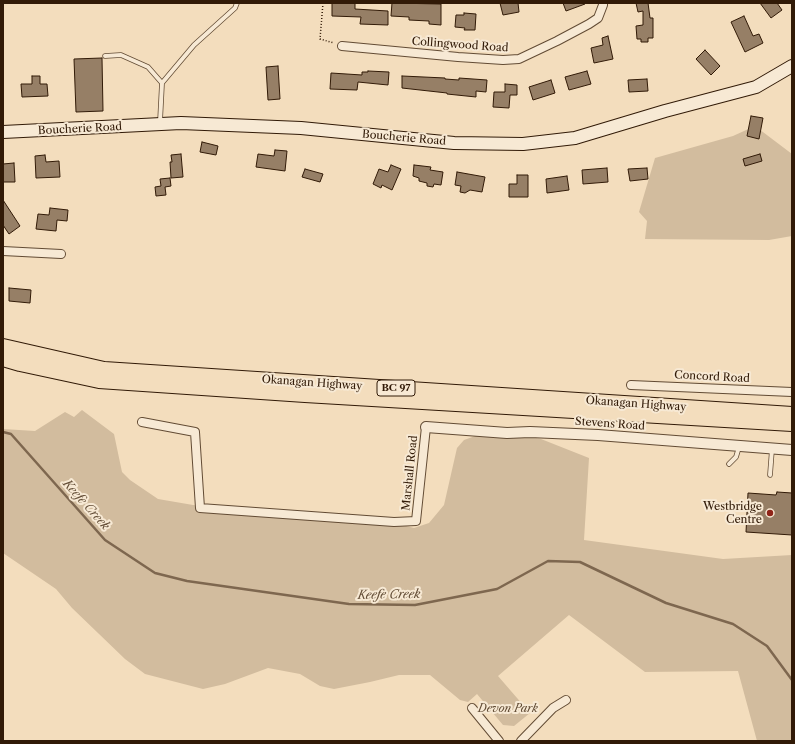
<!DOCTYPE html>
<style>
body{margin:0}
#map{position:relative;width:795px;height:744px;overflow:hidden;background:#f3ddbd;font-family:"Libre Caslon Text",serif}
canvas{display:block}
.frame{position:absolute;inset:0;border:4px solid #311a07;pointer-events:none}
</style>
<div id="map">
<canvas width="795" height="744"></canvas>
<div class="frame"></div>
</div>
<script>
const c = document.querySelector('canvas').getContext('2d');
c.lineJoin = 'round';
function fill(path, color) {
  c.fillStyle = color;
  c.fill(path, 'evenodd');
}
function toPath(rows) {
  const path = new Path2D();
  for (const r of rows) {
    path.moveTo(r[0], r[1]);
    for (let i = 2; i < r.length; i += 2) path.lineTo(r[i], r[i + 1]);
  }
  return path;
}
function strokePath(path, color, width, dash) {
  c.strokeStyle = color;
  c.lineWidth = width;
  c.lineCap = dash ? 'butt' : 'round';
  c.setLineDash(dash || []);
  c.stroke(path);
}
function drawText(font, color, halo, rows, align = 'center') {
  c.font = font + ' "Libre Caslon Text",serif';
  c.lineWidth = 4;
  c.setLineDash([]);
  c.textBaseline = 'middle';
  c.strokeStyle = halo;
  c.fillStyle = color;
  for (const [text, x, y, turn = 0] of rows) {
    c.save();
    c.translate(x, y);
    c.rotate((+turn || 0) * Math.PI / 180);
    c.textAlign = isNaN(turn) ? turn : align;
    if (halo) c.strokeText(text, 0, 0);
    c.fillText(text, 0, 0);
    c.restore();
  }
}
const green = toPath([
 [755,126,792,154,792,236,769,240,645,239,647,221,639,212,655,158,733,136],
 [82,410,114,434,122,472,130,480,158,499,193,505,387,521,414,528,429,523,444,505,457,448,464,440,492,430,541,439,589,458,584,540,723,559,792,555,792,741,757,741,738,671,645,672,569,615,498,676,530,713,514,726,503,725,477,694,468,702,460,700,430,675,399,675,370,682,334,689,320,686,300,674,268,668,225,684,203,689,145,674,125,659,72,608,56,589,3,553,3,429,35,431,65,412,74,417]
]);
const stream = toPath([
 [3,432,11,434,105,540,155,573,187,581,349,604,415,605,497,589,548,561,580,562,666,603,733,624,767,646,792,680]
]);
const building = toPath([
 [332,3,355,3,355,9,388,11,388,25,360,24,361,17,332,16,332,3],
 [392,3,441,4,441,25,429,24,429,21,409,20,409,17,391,16,392,3],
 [500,3,518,3,519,12,503,15,500,3],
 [563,3,584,3,585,4,566,11,563,3],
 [636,3,648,3,650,18,653,18,653,38,648,38,648,42,641,42,641,39,637,39,636,26,643,25,643,11,638,12,636,3],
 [760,3,777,3,782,10,771,18,760,3],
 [464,13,476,14,475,30,464,30,465,28,455,27,456,15,464,15,464,13],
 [744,16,753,36,759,34,763,43,745,52,731,22,744,16],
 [608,36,613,59,594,63,591,48,603,45,602,38,608,36],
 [705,50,720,66,711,75,696,59,705,50],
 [102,58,103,111,76,112,74,59,102,58],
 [278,66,280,99,268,100,266,67,278,66],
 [368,71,389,72,388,85,358,82,357,90,330,89,331,73,362,75,362,72,368,72,368,71],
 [587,71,591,84,569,90,565,77,587,71],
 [32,76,40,76,40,84,47,84,48,96,22,97,21,84,32,84,32,76],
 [402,76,445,78,445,79,459,80,459,78,487,80,486,92,476,91,476,97,447,94,447,93,402,88,402,76],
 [647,79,648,91,629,92,628,80,647,79],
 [551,80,555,93,533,100,529,87,551,80],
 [505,84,517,85,517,95,510,95,509,108,493,107,494,92,505,92,505,84],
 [751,116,763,118,759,139,747,136,751,116],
 [202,142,218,146,216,155,200,152,202,142],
 [275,150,287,151,285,171,256,167,258,154,274,156,275,150],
 [181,154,183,177,171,178,170,162,172,162,171,155,181,154],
 [760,154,762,161,745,166,743,159,760,154],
 [45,155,46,162,59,161,60,177,36,178,35,156,45,155],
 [14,163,15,182,3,182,3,164,14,163],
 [391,165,401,169,392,190,382,185,381,188,373,184,379,169,388,172,391,165],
 [414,165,431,167,430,170,443,172,441,185,434,184,433,187,427,186,427,183,419,181,419,178,413,176,414,165],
 [607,168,608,182,583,184,582,170,607,168],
 [647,168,648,179,630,181,628,169,647,168],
 [305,169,323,174,320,182,302,177,305,169],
 [457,172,485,177,482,192,470,190,465,193,460,192,461,186,455,185,457,172],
 [517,175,528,175,528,197,509,197,509,184,517,184,517,175],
 [567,176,569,190,547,193,546,179,567,176],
 [170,178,171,186,165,187,166,195,156,196,155,187,161,186,160,179,170,178],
 [3,200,20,226,9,234,3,225,3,200],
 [50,208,68,210,67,221,57,220,56,231,36,229,38,214,49,215,50,208],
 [9,288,31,290,30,303,9,301,9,288],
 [777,492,792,493,792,535,746,532,748,493,776,495,777,492]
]);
const path = toPath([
 [323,3,320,39,334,43]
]);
const service = toPath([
 [105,56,121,55,148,67,162,83],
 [160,122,162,83,194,45,235,8,237,3],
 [729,464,736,457,739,447],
 [770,475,772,449]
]);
const minor = toPath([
 [342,46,458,57,503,60,519,59,557,41,589,24,598,18,603,5,603,3],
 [3,251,61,254],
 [631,385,792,392],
 [142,422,195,432,200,508,394,522,416,521,426,427],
 [472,708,499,741],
 [521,741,553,708,566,700]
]);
const tertiary = toPath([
 [426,427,507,433,530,432,598,435,792,450]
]);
const secondary = toPath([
 [3,132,181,123,301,128,454,143,523,144,575,138,665,111,756,87,792,66]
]);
const trunk = toPath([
 [3,346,104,369,792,414],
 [3,359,20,364,99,381,305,395,792,424]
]);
const markers = [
 [770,513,4,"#8f2418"]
];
const shields = [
 [396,388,38]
];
const shieldNames = [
 ["BC 97",396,388]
];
const streetNames = [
 ["Collingwood Road",460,45,4],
 ["Boucherie Road",80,129,-3],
 ["Boucherie Road",404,138,5],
 ["Concord Road",712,377,3],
 ["Okanagan Highway",312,383,4],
 ["Okanagan Highway",636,404,4],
 ["Stevens Road",610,424,4],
 ["Marshall Road",410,473,-84]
];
const poiNames = [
 ["Westbridge",762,507],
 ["Centre",762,520]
];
const parkNames = [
 ["Devon Park",508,709]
];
const waterNames = [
 ["Keefe Creek",86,505,48],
 ["Keefe Creek",389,595,-1]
];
fill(green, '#d2bc9e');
strokePath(stream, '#7e674f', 2.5);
fill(building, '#967f66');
strokePath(building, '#311a07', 1);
strokePath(service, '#624b34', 5.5);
strokePath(minor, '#624b34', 10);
strokePath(tertiary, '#624b34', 12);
strokePath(secondary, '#311a07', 14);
strokePath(trunk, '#311a07', 16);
strokePath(path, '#311a07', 1.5, [1, 2]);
strokePath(service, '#f7e9d4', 4);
strokePath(minor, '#f7e9d4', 8);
strokePath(tertiary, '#f7e9d4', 10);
strokePath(secondary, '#f7e9d4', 12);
strokePath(trunk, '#f3ddbd', 14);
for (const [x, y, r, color] of markers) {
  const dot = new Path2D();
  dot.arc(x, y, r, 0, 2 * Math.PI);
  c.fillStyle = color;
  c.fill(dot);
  strokePath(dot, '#f7e9d4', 1.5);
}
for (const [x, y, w] of shields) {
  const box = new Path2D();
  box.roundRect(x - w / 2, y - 8, w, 16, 3);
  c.fillStyle = '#f7e9d4';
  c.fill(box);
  strokePath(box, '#311a07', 1);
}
drawText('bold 10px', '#311a07', null, shieldNames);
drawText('11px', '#311a07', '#f7e9d4', streetNames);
drawText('11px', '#311a07', '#f7e9d4', poiNames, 'right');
drawText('italic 11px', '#614b34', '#f7e9d4', parkNames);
drawText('italic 12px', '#644e37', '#f7e9d4', waterNames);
</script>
